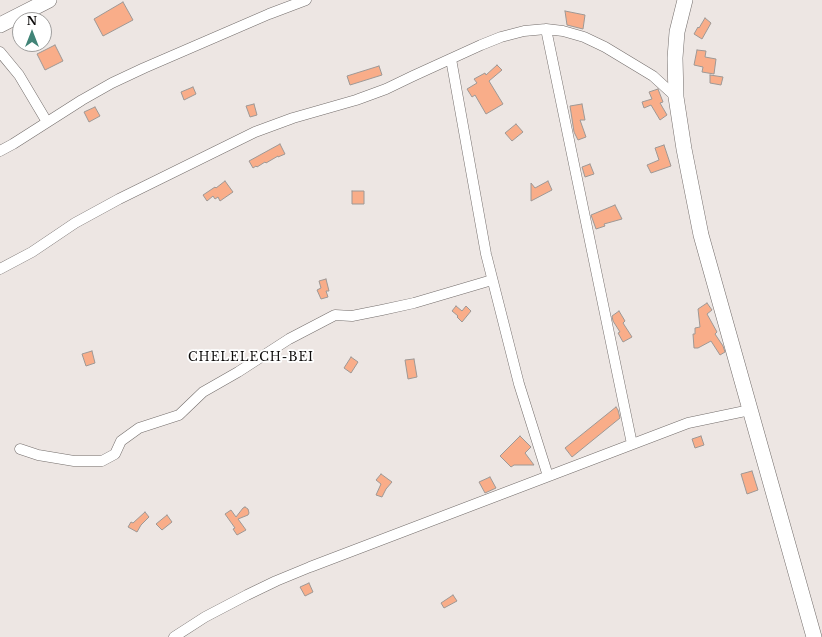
<!DOCTYPE html>
<style>
body{margin:0}
#map{position:relative;width:822px;height:637px;overflow:hidden;background:#ede6e3;font-family:"Libre Baskerville",serif}
canvas{display:block}
.north{position:absolute;left:12px;top:12px;width:40px;height:40px;box-sizing:border-box;background:#fff;border:1px solid #9f9e9d;border-radius:50%;rotate:0deg;font-size:11px;font-weight:700;line-height:16px;text-align:center;color:#0e0c0b}
.north::after{content:'';display:block;margin:auto;width:14px;height:18px;background:#418477;clip-path:polygon(50% 0,100% 100%,50% 72%,0 100%)}
</style>
<div id="map">
<canvas width="822" height="637"></canvas>
<div class="north">N</div>
</div>
<script>
const c = document.querySelector('canvas').getContext('2d');
c.lineJoin = 'round';
function fill(path, color) {
  c.fillStyle = color;
  c.fill(path, 'evenodd');
}
function toPath(rows) {
  const path = new Path2D();
  for (const r of rows) {
    path.moveTo(r[0], r[1]);
    for (let i = 2; i < r.length; i += 2) path.lineTo(r[i], r[i + 1]);
  }
  return path;
}
function strokePath(path, color, width, dash) {
  c.strokeStyle = color;
  c.lineWidth = width;
  c.lineCap = dash ? 'butt' : 'round';
  c.setLineDash(dash || []);
  c.stroke(path);
}
function drawText(font, color, halo, rows, align = 'center') {
  c.font = font + ' "Libre Baskerville",serif';
  c.lineWidth = 3.5;
  c.setLineDash([]);
  c.textBaseline = 'middle';
  c.strokeStyle = halo;
  c.fillStyle = color;
  for (const [text, x, y, turn = 0] of rows) {
    c.save();
    c.translate(x, y);
    c.rotate((+turn || 0) * Math.PI / 180);
    c.textAlign = isNaN(turn) ? turn : align;
    if (halo) c.strokeText(text, 0, 0);
    c.fillText(text, 0, 0);
    c.restore();
  }
}
const building = toPath([
 [123,2,133,20,103,36,94,19,123,2],
 [565,11,585,15,583,29,567,25,565,11],
 [705,18,711,23,702,39,694,34,698,27,699,28,705,18],
 [55,45,63,61,45,70,37,54,55,45],
 [697,50,706,51,705,57,716,59,714,74,702,72,703,67,694,65,697,50],
 [497,65,502,70,489,81,503,104,486,114,475,95,472,97,467,89,477,83,474,79,485,73,486,75,497,65],
 [379,66,382,75,350,85,347,76,379,66],
 [710,75,723,77,721,85,710,83,710,75],
 [193,87,196,94,184,100,181,92,193,87],
 [658,89,663,102,660,103,667,115,660,120,651,105,644,108,642,102,652,99,649,92,658,89],
 [254,104,257,115,250,117,246,106,254,104],
 [582,104,585,120,580,120,586,137,578,140,574,132,570,106,582,104],
 [95,107,100,116,89,122,84,112,95,107],
 [516,124,523,132,512,141,505,133,516,124],
 [280,144,285,154,278,157,278,156,266,163,265,162,257,167,256,166,253,168,249,161,280,144],
 [664,145,671,166,651,173,647,165,659,160,655,148,664,145],
 [590,164,594,174,585,177,582,167,590,164],
 [225,181,233,192,220,201,218,197,215,199,213,196,207,201,203,195,215,187,216,188,225,181],
 [548,181,552,190,531,201,531,183,535,188,548,181],
 [352,191,364,191,364,204,352,204,352,191],
 [615,205,622,219,604,224,605,226,596,229,591,215,615,205],
 [326,279,329,291,326,291,328,297,321,299,317,290,321,288,319,281,326,279],
 [707,303,712,310,707,314,717,332,715,334,723,346,725,352,720,355,711,341,698,348,694,348,693,334,695,334,695,328,700,327,698,309,707,303],
 [456,306,462,311,466,306,471,311,462,322,457,317,458,316,452,311,456,306],
 [619,311,625,321,623,323,632,337,623,342,618,333,620,332,613,321,612,316,619,311],
 [92,351,95,363,86,366,82,354,92,351],
 [351,357,358,362,351,373,344,368,351,357],
 [414,359,417,377,408,379,405,360,414,359],
 [616,407,618,410,620,418,572,457,565,448,616,407],
 [520,436,531,447,525,453,534,465,514,465,511,467,500,456,520,436],
 [701,436,704,445,695,448,692,439,701,436],
 [752,471,758,490,747,494,741,474,752,471],
 [381,474,392,482,386,489,382,497,376,495,381,484,376,480,381,474],
 [490,477,496,488,485,493,479,482,490,477],
 [245,507,248,509,249,513,248,515,238,519,246,530,237,535,233,529,235,528,225,514,231,510,236,517,243,508,245,507],
 [145,512,149,517,141,525,137,532,128,527,131,522,133,523,145,512],
 [167,515,172,522,162,530,156,524,167,515],
 [309,583,313,592,305,596,300,587,309,583],
 [453,595,457,601,444,608,441,603,453,595]
]);
const street = toPath([
 [546,29,632,444],
 [0,52,19,75,47,122],
 [451,59,486,254,519,384,548,476],
 [0,151,13,144,82,100,112,83,144,68,269,14,306,0],
 [0,269,32,252,75,223,119,199,255,132,293,118,356,100,386,89,413,76,481,45,501,37,524,31,546,29,563,31,584,37,605,47,653,76,676,97],
 [20,449,38,455,74,461,102,461,115,454,121,441,139,428,179,415,203,392,238,372,289,339,335,315,352,316,382,310,414,303,492,280],
 [174,637,205,617,247,595,276,581,310,567,688,423,750,410]
]);
const primary = toPath([
 [685,0,677,32,675,58,676,97,684,149,701,235,814,637],
 [0,25,49,0]
]);
const quarterNames = [
 ["CHELELECH-BEI",251,358]
];
fill(building, '#f9ad89');
strokePath(building, '#9e9895', 1);
strokePath(street, '#736d6b', 11);
strokePath(primary, '#736d6b', 16);
strokePath(street, '#fff', 10);
strokePath(primary, '#fff', 15);
c.letterSpacing = '1px';
drawText('12px', '#0e0c0b', '#fff', quarterNames);
c.letterSpacing = '0px';
</script>
